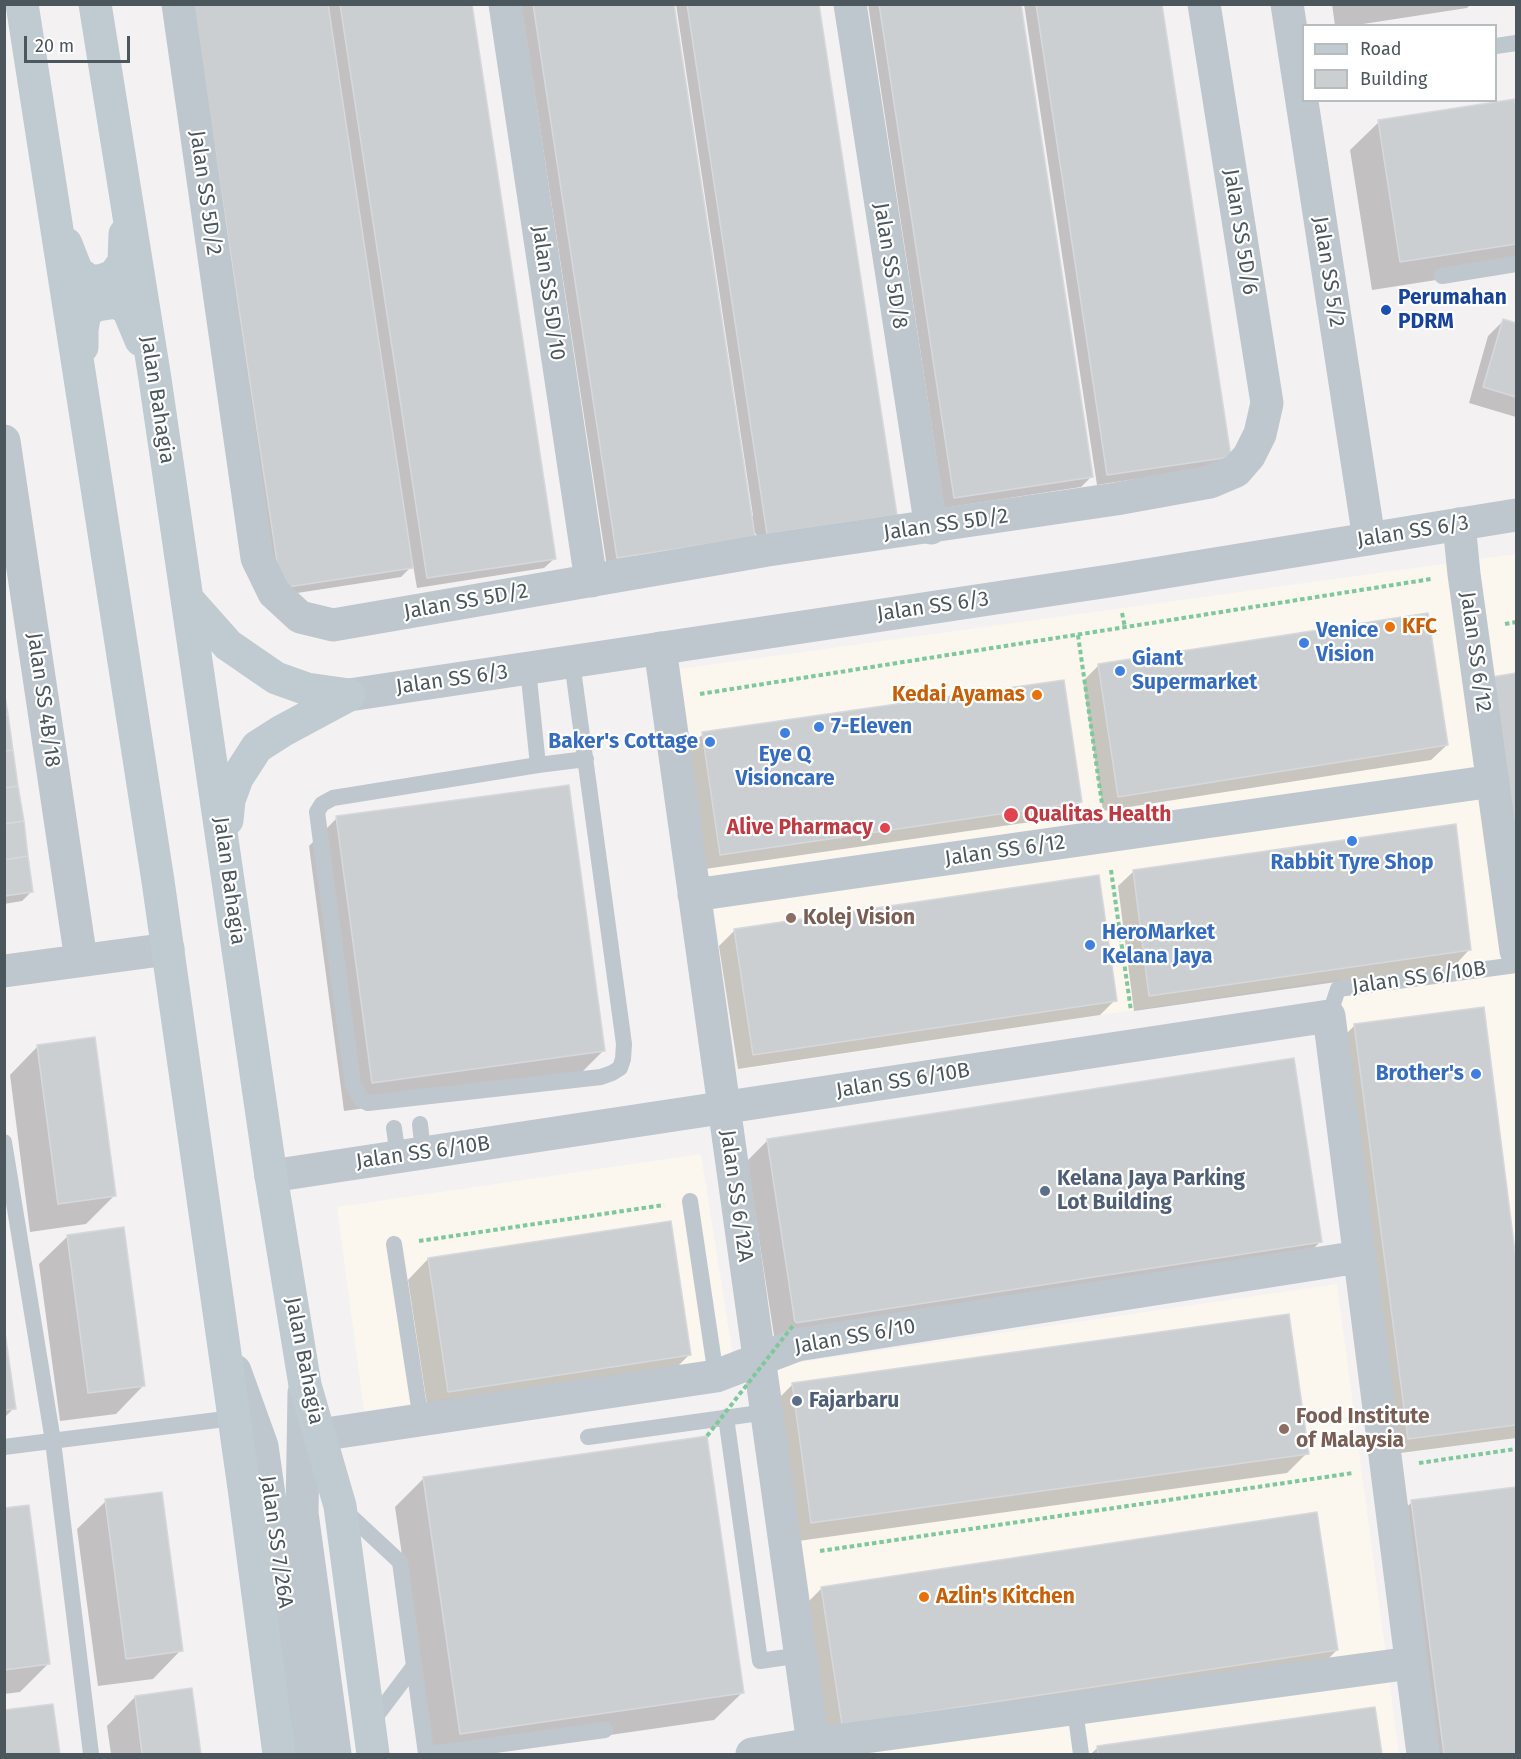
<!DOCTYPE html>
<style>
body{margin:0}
#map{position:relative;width:1521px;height:1759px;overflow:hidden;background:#f3f1f2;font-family:"Fira Sans",sans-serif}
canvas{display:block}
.frame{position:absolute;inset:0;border:6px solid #4b575d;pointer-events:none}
.legend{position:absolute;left:1302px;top:24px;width:195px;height:78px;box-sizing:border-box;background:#fff;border:2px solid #b7bcbe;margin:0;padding:8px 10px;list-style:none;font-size:18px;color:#4b575d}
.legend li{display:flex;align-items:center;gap:12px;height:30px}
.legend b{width:30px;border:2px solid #b7bcbe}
.scale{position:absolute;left:24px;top:36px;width:106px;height:27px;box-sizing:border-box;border:3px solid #4b575d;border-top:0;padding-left:8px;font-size:18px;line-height:21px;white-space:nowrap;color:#4b575d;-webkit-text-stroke:4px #fff;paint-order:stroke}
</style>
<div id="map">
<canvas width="1521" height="1759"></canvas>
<div class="frame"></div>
<ul class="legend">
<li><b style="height:8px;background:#bfcad1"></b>Road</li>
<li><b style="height:16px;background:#cccfd2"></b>Building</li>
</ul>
<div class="scale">20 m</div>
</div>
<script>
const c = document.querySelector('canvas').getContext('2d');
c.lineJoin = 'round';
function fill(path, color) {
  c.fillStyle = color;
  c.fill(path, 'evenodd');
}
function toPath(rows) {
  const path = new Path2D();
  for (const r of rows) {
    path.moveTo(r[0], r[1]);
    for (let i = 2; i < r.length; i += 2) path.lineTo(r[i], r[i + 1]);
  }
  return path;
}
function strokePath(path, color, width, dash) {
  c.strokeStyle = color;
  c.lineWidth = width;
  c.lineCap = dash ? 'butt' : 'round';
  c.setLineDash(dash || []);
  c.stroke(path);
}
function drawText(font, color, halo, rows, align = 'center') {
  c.font = font + ' "Fira Sans",sans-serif';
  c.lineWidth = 4.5;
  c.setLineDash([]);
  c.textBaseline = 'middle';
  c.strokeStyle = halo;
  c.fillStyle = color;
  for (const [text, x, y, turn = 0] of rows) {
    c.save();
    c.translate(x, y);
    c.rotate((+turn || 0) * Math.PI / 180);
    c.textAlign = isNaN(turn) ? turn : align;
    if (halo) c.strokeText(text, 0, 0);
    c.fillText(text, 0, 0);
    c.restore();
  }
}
const commercial = toPath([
 [1516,554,1516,1438,1400,1454,1339,979,738,1070,678,669],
 [701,1154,733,1357,364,1411,337,1207],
 [1337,1284,1399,1754,828,1754,774,1366]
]);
const shadow = toPath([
 [189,4,471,4,555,558,544,568,417,588,413,565,401,577,271,597],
 [521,4,673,4,750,517,753,516,676,4,818,4,895,514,758,544,756,533,743,546,607,567],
 [868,4,1020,4,1091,477,1081,487,944,508],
 [1024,4,1161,4,1229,456,1219,466,1097,485],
 [1332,4,1471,4,1467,8,1350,26,1335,26],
 [1513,100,1516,118,1516,259,1507,269,1372,290,1350,150,1379,122],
 [1503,321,1516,324,1516,417,1469,403,1488,336],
 [1098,666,1447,745,1431,760,1103,811,1083,681],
 [1516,675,1516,940,1492,678],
 [4,702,32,891,22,901,4,904],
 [703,734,1080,802,1065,817,705,869,687,749],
 [337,818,603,1051,575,1079,344,1111,309,846],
 [1134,871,1470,949,1455,965,1134,1011,1118,886],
 [735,930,1115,1000,1100,1015,738,1069,719,946],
 [1482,1008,1516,1271,1516,1438,1393,1454,1339,1041,1354,1026],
 [38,1046,114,1196,86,1224,30,1232,10,1075],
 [767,1141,1321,1241,1301,1261,775,1342,747,1161],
 [68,1236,144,1385,116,1414,60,1421,39,1264],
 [428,1259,689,1355,669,1375,428,1411,408,1280],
 [4,1336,14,1408,4,1418],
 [792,1385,1307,1453,1287,1473,791,1542,772,1405],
 [424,1478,743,1692,714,1720,478,1754,431,1754,395,1507],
 [1516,1488,1516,1754,1421,1754,1391,1522,1412,1502],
 [106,1501,181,1650,153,1679,98,1686,77,1529],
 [4,1510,48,1664,20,1692,4,1694],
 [822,1588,1337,1650,1317,1670,823,1744,802,1608],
 [191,1689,199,1754,111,1754,107,1726,135,1697],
 [52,1706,58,1754,4,1754,4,1712],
 [1374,1708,1381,1754,1091,1754,1098,1747]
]);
const building = toPath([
 [193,4,328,4,413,568,281,588,193,4],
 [340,4,472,4,556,559,427,578,340,4],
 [533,4,674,4,755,537,617,558,533,4],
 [687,4,819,4,897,515,767,534,687,4],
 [879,4,1021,4,1093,477,954,498,879,4],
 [1036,4,1162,4,1231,457,1107,475,1036,4],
 [1515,99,1516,111,1516,244,1400,262,1378,120,1515,99],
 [1503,319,1516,323,1516,397,1483,387,1503,319],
 [1428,613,1448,745,1118,797,1098,664,1428,613],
 [1516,673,1516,844,1492,677,1516,673],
 [1064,680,1082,802,720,855,702,732,1064,680],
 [4,691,8,714,4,715,4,691],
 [8,714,13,750,4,751,4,715,8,714],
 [13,750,18,786,4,788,4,751,13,750],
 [569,785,605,1051,372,1083,336,816,569,785],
 [18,786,24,821,4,824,4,788,18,786],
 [24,821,28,856,4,860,4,824,24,821],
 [1456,824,1471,950,1149,996,1133,870,1456,824],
 [28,856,33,892,4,896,4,860,28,856],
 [1099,875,1117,1001,753,1055,734,929,1099,875],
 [1484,1007,1516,1260,1516,1425,1408,1439,1354,1024,1484,1007],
 [95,1037,116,1196,58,1204,37,1045,95,1037],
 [1294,1058,1322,1242,795,1323,767,1139,1294,1058],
 [671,1221,691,1355,448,1392,428,1258,671,1221],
 [124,1227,145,1386,88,1393,67,1235,124,1227],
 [1289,1314,1309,1454,811,1523,792,1383,1289,1314],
 [4,1325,16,1409,4,1410,4,1325],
 [707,1436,744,1693,460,1734,423,1477,707,1436],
 [1516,1487,1516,1754,1444,1754,1411,1500,1516,1487],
 [162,1492,183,1651,126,1659,105,1499,162,1492],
 [29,1505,50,1664,4,1670,4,1508,29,1505],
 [1317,1512,1338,1650,842,1725,821,1587,1317,1512],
 [192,1688,201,1754,142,1754,135,1696,192,1688],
 [53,1704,60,1754,4,1754,4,1710,53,1704],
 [1375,1707,1382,1754,1098,1754,1097,1746,1375,1707]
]);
const path = toPath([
 [1122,613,1125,627],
 [1505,624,1516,622],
 [1078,635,1102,804],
 [700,694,1431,579],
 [1111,870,1131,1011],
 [419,1241,664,1205],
 [1419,1463,1516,1449],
 [820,1551,1353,1473]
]);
const service = toPath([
 [1496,46,1516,43],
 [1442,276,1516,264],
 [528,669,538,765,333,798,322,804,317,812,353,1085,362,1100,368,1103,601,1077,612,1073,620,1068,623,1059,624,1044,572,662],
 [538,765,586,759],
 [1329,1016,1338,989,1516,965],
 [420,1124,423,1153],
 [394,1128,398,1157],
 [4,1142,53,1441,91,1754],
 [690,1201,716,1376],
 [394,1244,421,1420],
 [726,1417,760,1661,801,1655],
 [588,1437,767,1412],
 [4,1447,233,1418],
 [343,1509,400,1562,414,1666,371,1723],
 [414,1666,426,1754],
 [1075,1710,1081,1754],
 [430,1754,605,1730]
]);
const minor = toPath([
 [178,4,257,558,274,593,300,617,333,625,768,550,1116,499,1210,482,1236,471,1249,456,1260,434,1267,403,1204,4],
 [505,4,591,581],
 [850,4,931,528],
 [4,441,81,960],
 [1459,524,1464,574,1516,951],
 [660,648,813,1744],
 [694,895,1493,781],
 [4,971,168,949],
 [271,1176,1329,1016,1423,1754],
 [319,1435,716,1376,797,1345,1359,1257],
 [752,1754,813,1744,1411,1663]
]);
const tertiary = toPath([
 [1287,4,1369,539],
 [349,695,1116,580,1516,515],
 [235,1371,262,1446,306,1754],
 [304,1393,302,1513,335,1754]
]);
const secondary = toPath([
 [22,4,158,881,244,1488,279,1754],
 [95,4,155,379,271,1176,305,1385,340,1506,373,1754],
 [66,244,77,272,91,282,103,280,114,276,124,262,125,234],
 [82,347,82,330,85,311,97,305,116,302,128,309,141,340],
 [188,600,228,645,276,678,307,689,349,695],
 [227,820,229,800,237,778,257,747,282,731,349,695]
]);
const pathBridge = toPath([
 [707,1436,795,1323]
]);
const markers = [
 [1386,310,6,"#1a4fb4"],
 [1390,627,6,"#e8710a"],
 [1304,643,6,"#3f7fe0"],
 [1120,671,6,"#3f7fe0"],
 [1037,695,6,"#e8710a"],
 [819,727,6,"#3f7fe0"],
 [785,733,6,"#3f7fe0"],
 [710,742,6,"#3f7fe0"],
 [1011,815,8,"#e0444e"],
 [885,828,6,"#e0444e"],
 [1352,841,6,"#3f7fe0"],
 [791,918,6,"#8d6e63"],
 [1090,945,6,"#3f7fe0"],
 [1476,1074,6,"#3f7fe0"],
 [1045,1191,6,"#5c6f8a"],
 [797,1401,6,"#5c6f8a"],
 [1284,1429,6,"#8d6e63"],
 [924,1597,6,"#e8710a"]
];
const streetNames = [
 ["Jalan SS 5D/2",205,193,82],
 ["Jalan SS 5D/6",1240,232,81],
 ["Jalan SS 5D/8",890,266,81],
 ["Jalan SS 5/2",1328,272,81],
 ["Jalan SS 5D/10",548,293,82],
 ["Jalan Bahagia",157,400,81],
 ["Jalan SS 5D/2",946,525,-8],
 ["Jalan SS 6/3",1413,532,-9],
 ["Jalan SS 5D/2",466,602,-10],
 ["Jalan SS 6/3",933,607,-8],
 ["Jalan SS 6/12",1475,652,82],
 ["Jalan SS 6/3",452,680,-8],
 ["Jalan SS 4B/18",43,700,82],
 ["Jalan SS 6/12",1005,851,-8],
 ["Jalan Bahagia",229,881,82],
 ["Jalan SS 6/10B",1419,978,-8],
 ["Jalan SS 6/10B",903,1081,-9],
 ["Jalan SS 6/10B",423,1153,-8],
 ["Jalan SS 6/12A",736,1196,82],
 ["Jalan SS 6/10",855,1337,-10],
 ["Jalan Bahagia",304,1361,79],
 ["Jalan SS 7/26A",276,1542,82]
];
const transitNames = [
 ["Perumahan",1398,298],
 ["PDRM",1398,322]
];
const foodNames = [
 ["KFC",1402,627],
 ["Kedai Ayamas",1025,695,"right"],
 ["Azlin's Kitchen",936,1597]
];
const shopNames = [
 ["Venice",1316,631],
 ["Vision",1316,655],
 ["Giant",1132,659],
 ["Supermarket",1132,683],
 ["7-Eleven",831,727],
 ["Baker's Cottage",698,742,"right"],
 ["Eye Q",785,755,"center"],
 ["Visioncare",785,779,"center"],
 ["Rabbit Tyre Shop",1352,863,"center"],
 ["HeroMarket",1102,933],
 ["Kelana Jaya",1102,957],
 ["Brother's",1464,1074,"right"]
];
const healthNames = [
 ["Qualitas Health",1024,815],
 ["Alive Pharmacy",873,828,"right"]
];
const educationNames = [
 ["Kolej Vision",803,918],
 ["Food Institute",1296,1417],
 ["of Malaysia",1296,1441]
];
const serviceNames = [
 ["Kelana Jaya Parking",1057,1179],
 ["Lot Building",1057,1203],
 ["Fajarbaru",809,1401]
];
fill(commercial, '#fbf6ee');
fill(shadow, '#0003');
fill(building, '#cccfd2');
strokePath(building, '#d6d8dc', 1.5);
strokePath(path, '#7fc89c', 4, [4.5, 3]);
strokePath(service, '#bec7cd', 16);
strokePath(minor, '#bec7cd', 33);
strokePath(tertiary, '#bec7cd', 33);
strokePath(secondary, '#bfcad1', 33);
strokePath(pathBridge, '#7fc89c', 4, [4.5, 3]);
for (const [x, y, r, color] of markers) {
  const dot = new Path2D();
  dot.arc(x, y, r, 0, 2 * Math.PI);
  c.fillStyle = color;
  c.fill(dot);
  strokePath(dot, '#fff', 2);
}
drawText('21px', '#4b575d', '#fff', streetNames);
drawText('bold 21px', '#164399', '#fff', transitNames, 'left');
drawText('bold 21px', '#c56008', '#fff', foodNames, 'left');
drawText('bold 21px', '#366cbe', '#fff', shopNames, 'left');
drawText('bold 21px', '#be3a42', '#fff', healthNames, 'left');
drawText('bold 21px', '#785e54', '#fff', educationNames, 'left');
drawText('bold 21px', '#4e5e75', '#fff', serviceNames, 'left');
</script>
